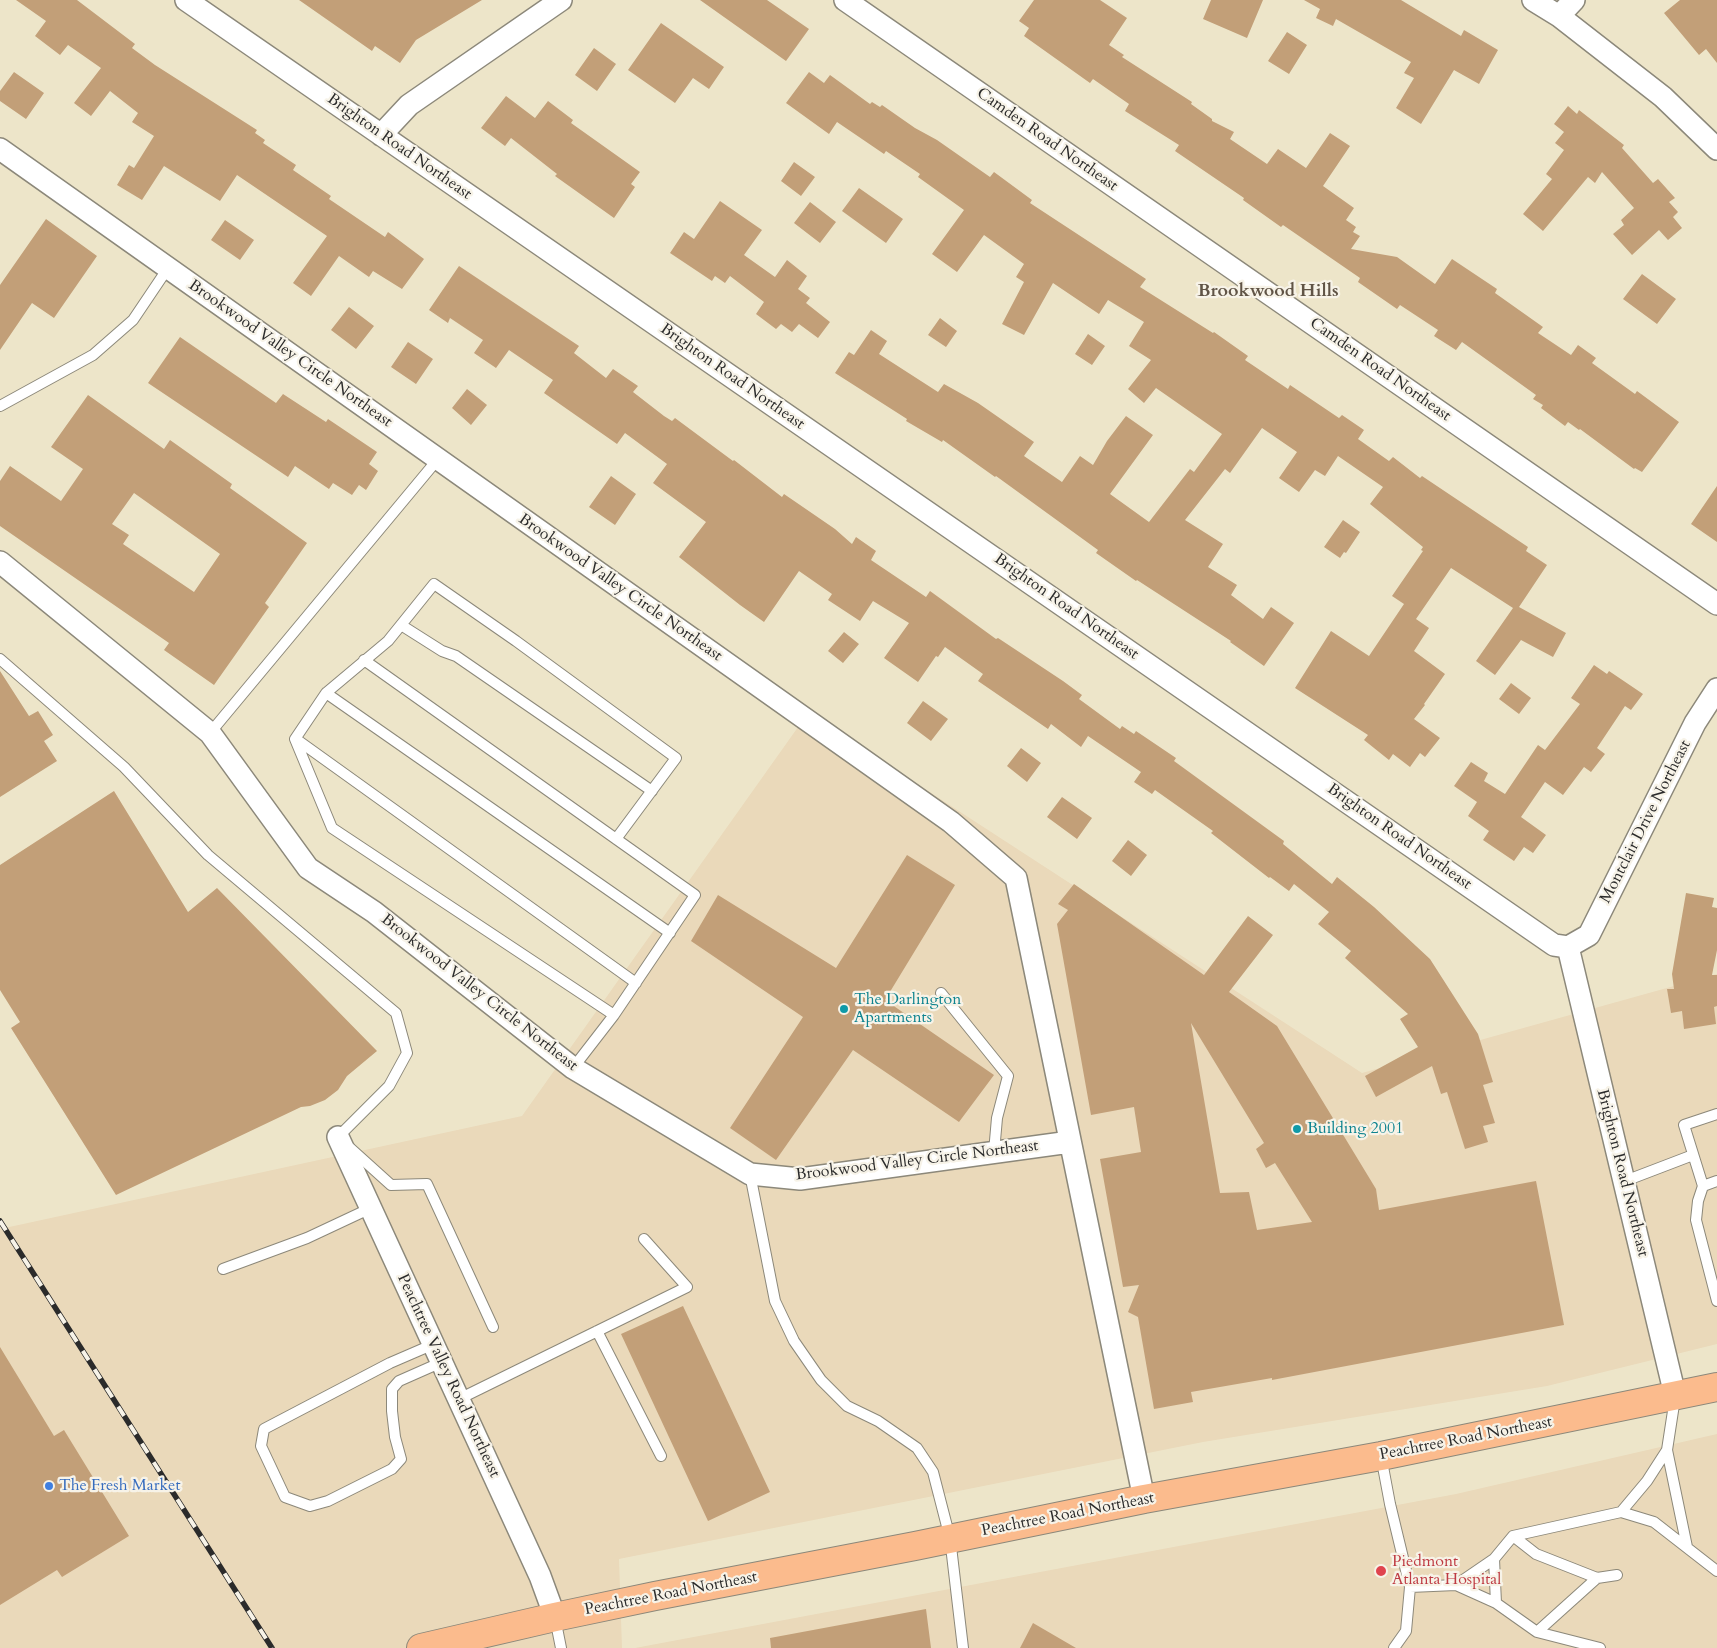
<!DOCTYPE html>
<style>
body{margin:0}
canvas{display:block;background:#ede5c9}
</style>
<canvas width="1717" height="1648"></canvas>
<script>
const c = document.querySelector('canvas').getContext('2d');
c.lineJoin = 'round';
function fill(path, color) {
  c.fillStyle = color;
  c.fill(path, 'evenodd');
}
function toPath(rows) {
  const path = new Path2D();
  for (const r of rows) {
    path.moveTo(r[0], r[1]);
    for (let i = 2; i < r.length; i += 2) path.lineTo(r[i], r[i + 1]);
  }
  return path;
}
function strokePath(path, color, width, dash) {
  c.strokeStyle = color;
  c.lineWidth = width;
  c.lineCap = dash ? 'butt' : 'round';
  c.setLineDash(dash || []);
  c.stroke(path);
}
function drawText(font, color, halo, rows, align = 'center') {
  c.font = font + ' Cardo,serif';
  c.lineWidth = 4.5;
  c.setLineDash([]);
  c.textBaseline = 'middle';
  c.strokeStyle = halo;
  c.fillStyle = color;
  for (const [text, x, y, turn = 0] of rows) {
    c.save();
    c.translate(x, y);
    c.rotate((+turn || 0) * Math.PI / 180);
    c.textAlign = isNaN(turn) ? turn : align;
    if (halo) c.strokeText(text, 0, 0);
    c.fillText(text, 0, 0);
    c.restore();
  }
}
const built = toPath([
 [808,713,1362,1073,1717,974,1717,1344,1547,1386,1203,1442,619,1559,622,1648,0,1648,0,1229,522,1116],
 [1717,1434,1717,1648,635,1648,1456,1494]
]);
const building = toPath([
 [16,0,77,0,135,44,132,48,155,65,257,130,255,133,265,140,263,143,296,165,293,170,331,196,329,199,385,237,388,232,424,259,402,289,373,271,369,277,339,256,311,296,293,283,327,236,237,175,220,201,164,166,142,200,117,185,129,165,134,168,154,136,132,122,138,113,110,91,91,116,74,103,101,68,68,45,60,55,35,36,46,21],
 [299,0,482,0,416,40,400,63,375,46,372,51],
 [700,0,767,0,809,29,786,61],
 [1034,0,1100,0,1127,18,1109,45,1124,55,1122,57,1192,102,1191,104,1212,119,1212,121,1234,132,1230,139,1267,164,1278,149,1306,168,1330,133,1350,146,1323,186,1354,208,1346,220,1356,227,1353,232,1360,236,1351,249,1397,257,1435,284,1452,259,1497,289,1495,293,1543,327,1538,333,1571,355,1578,345,1596,358,1592,363,1635,394,1637,391,1679,422,1642,472,1635,468,1634,469,1580,429,1579,430,1568,422,1565,426,1541,408,1543,405,1533,399,1536,395,1462,342,1456,350,1434,336,1438,330,1400,305,1397,309,1358,282,1360,278,1283,225,1281,227,1243,200,1244,198,1175,151,1179,145,1125,111,1129,104,1093,79,1090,83,1024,36,1029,28,1019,21],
 [1211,0,1263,0,1247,38,1203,19],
 [1304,0,1401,0,1461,36,1464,30,1498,50,1479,84,1454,70,1421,124,1396,108,1414,78,1404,73,1411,62,1336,19,1333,26,1316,18,1320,9],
 [1680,0,1717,0,1717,63,1706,49,1699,55,1664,13],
 [661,23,724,67,709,89,693,78,675,103,628,70],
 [1287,32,1307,45,1289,74,1268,61],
 [594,48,616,64,597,91,575,75],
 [14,72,44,93,26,119,0,101,0,91],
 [809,72,824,83,830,75,870,104,872,102,880,107,882,105,915,128,937,140,990,177,994,172,1032,200,1030,203,1146,279,1140,287,1213,333,1214,332,1248,356,1245,360,1288,389,1290,385,1339,418,1342,415,1364,430,1358,439,1389,461,1393,457,1420,478,1422,476,1528,547,1526,551,1547,565,1519,607,1566,633,1553,657,1521,640,1495,675,1476,661,1513,608,1451,568,1416,619,1429,628,1414,651,1445,674,1424,704,1425,705,1414,719,1440,738,1425,757,1420,753,1410,767,1393,754,1389,760,1364,740,1368,735,1295,688,1331,631,1369,656,1404,604,1392,596,1423,551,1421,550,1423,547,1370,504,1383,487,1338,456,1325,476,1315,470,1299,492,1279,478,1297,452,1262,428,1230,473,1225,469,1185,520,1223,544,1208,567,1237,585,1231,595,1263,619,1271,607,1294,623,1264,666,1230,642,1231,641,1137,580,1136,581,1096,553,1098,550,996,476,995,477,943,440,942,442,906,421,907,419,835,373,849,352,854,355,871,330,887,341,879,354,938,392,944,384,978,403,1034,442,1024,456,1062,482,1080,456,1093,465,1107,441,1126,416,1153,435,1110,494,1149,522,1190,469,1194,472,1222,434,1156,388,1144,403,1128,389,1151,360,1129,346,1144,322,1108,300,1099,314,1053,283,1024,335,1002,324,1024,282,1016,277,1024,264,984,235,957,272,932,254,964,210,918,177,920,174,886,151,884,154,837,122,829,134,786,103],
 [506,96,535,118,548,101,573,120,571,123,640,172,631,184,635,187,614,218,555,176,557,174,511,138,505,146,481,128],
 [1568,106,1577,114,1579,110,1624,145,1622,148,1653,183,1658,179,1675,198,1669,202,1678,212,1673,217,1682,228,1668,240,1659,230,1632,255,1613,234,1624,225,1621,220,1634,208,1602,172,1595,183,1588,177,1543,231,1523,214,1552,179,1546,174,1564,150,1555,143,1564,132,1554,124],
 [794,162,815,177,801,196,781,181],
 [859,188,903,219,886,243,842,211],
 [720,201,762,230,744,255,775,277,787,260,807,276,798,289,810,298,806,303,830,322,818,338,799,324,792,332,781,324,776,329,756,314,764,302,730,276,725,283,715,276,712,281,670,253,684,232,694,239],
 [810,202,836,222,820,243,794,223],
 [46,219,97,256,54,318,32,303,0,350,0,285],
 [225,220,254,240,240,260,211,240],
 [459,266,579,346,574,353,606,378,613,369,638,386,633,392,664,416,672,421,675,418,733,461,734,460,782,497,784,494,835,529,852,544,856,537,876,551,871,560,926,597,930,591,996,639,998,638,1063,681,1082,695,1079,699,1120,729,1122,726,1134,734,1136,731,1176,758,1174,761,1284,841,1283,844,1332,884,1337,877,1374,907,1430,959,1478,1034,1493,1082,1483,1085,1495,1123,1483,1126,1488,1142,1465,1149,1447,1092,1441,1094,1432,1066,1376,1097,1365,1076,1418,1047,1400,1019,1408,1014,1345,958,1351,951,1318,924,1329,912,1294,884,1289,891,1270,877,1269,878,1211,833,1213,831,1155,790,1152,794,1134,782,1141,772,1088,736,1081,747,1051,724,1048,729,978,681,983,674,945,647,938,657,936,656,918,682,884,658,909,623,873,601,860,621,828,600,832,594,799,571,764,622,740,605,679,557,706,522,653,483,667,464,625,433,617,444,544,393,553,380,509,350,496,368,474,353,483,340,450,318,448,323,429,310],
 [1642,274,1676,299,1657,324,1623,299],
 [349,307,374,326,356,349,331,330],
 [940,318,957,331,946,347,928,335],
 [1088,334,1105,346,1092,365,1075,354],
 [180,337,276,403,283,394,326,422,328,419,377,452,369,464,378,471,366,490,359,485,352,495,333,483,329,489,295,466,288,477,148,383],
 [408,342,433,359,416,384,391,367],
 [467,389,487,405,471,425,452,408],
 [88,395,164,449,170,440,232,484,230,488,307,543,265,603,269,607,214,685,164,650,169,643,0,526,0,481,10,466,61,501,83,469,51,447],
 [134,493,220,554,194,592,123,544,129,535,112,524],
 [611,476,636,494,615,525,589,507],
 [1717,486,1717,542,1691,524],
 [1343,520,1360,532,1346,553,1344,552,1340,558,1324,547],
 [844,632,859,644,843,663,828,651],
 [1594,665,1607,674,1609,671,1643,694,1631,710,1625,706,1597,748,1605,754,1591,772,1584,767,1563,795,1545,782,1521,817,1546,835,1533,853,1524,847,1514,861,1483,840,1489,831,1468,816,1477,802,1454,786,1471,762,1488,773,1484,781,1505,794,1538,745,1545,750,1580,704,1571,698],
 [0,671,29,716,38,711,53,735,44,741,57,761,0,797],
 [1511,683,1531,698,1519,714,1499,699],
 [923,701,948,719,931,741,907,723],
 [1021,748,1041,763,1027,782,1007,766],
 [114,791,188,912,217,888,377,1051,347,1076,338,1090,325,1100,310,1106,301,1107,116,1195,11,1028,20,1022,0,990,0,865],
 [1062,797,1092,818,1077,839,1047,817],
 [1128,840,1147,855,1131,876,1112,861],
 [907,855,955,885,885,1000,994,1075,959,1122,853,1050,776,1160,730,1128,803,1017,691,941,718,895,836,968],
 [1074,884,1204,975,1248,916,1273,935,1229,992,1277,1026,1376,1189,1379,1210,1536,1181,1564,1325,1272,1380,1272,1378,1191,1392,1193,1402,1154,1409,1138,1317,1128,1312,1139,1285,1123,1287,1100,1159,1141,1152,1134,1107,1091,1115,1057,924,1068,910,1058,904],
 [1191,1023,1264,1143,1256,1149,1266,1168,1275,1163,1312,1222,1257,1230,1249,1192,1220,1193],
 [1686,893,1714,898,1712,907,1717,908,1717,950,1712,975,1717,975,1717,1006,1714,1007,1716,1024,1684,1029,1682,1011,1671,1013,1667,989,1674,989,1672,974],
 [683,1306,770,1492,708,1521,621,1334],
 [0,1347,54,1436,64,1430,129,1536,62,1577,57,1570,0,1605],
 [926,1609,931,1648,771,1648,770,1638],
 [1033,1623,1076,1648,1020,1648]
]);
const service = toPath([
 [0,406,93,355,133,320,168,268],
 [401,625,442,651,456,656,652,791],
 [0,659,124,767,208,855,396,1013,407,1053,389,1086,338,1137,339,1138],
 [364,660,695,895,614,1015,573,1068],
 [210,733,438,459],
 [295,739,332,828,614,1015],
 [295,739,326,693],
 [296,739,636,983],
 [616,839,676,758,516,641,434,584,388,641,326,693,670,933],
 [941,993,1008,1076,997,1118,994,1152],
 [1717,1114,1684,1125,1703,1186,1717,1181],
 [350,1148,391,1185,427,1184,493,1327],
 [750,1174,775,1301,794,1341,821,1380,847,1406,878,1421,917,1448,933,1472,950,1538,963,1648],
 [1625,1181,1693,1155],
 [1703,1186,1698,1201,1696,1220,1717,1301],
 [223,1269,307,1238,371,1208],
 [597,1331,661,1456],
 [434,1344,390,1363,264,1429,261,1446,285,1497,310,1506,328,1501,392,1469,401,1459,395,1437,392,1411,392,1389,399,1381,442,1362],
 [1675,1398,1667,1450,1687,1547],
 [459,1399,687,1287,644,1239],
 [1381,1456,1390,1504,1410,1587],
 [1621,1512,1654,1522,1717,1571],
 [1513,1536,1536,1554,1597,1578,1537,1632],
 [1494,1559,1496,1603],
 [1597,1578,1617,1575],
 [1456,1585,1494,1559,1513,1536,1621,1512,1647,1481,1667,1450],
 [555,1618,561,1648],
 [1394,1648,1406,1631,1410,1587,1456,1585,1496,1603,1537,1632,1600,1648]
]);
const minor = toPath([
 [186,0,1554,945,1568,947,1675,1395],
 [845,0,1717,604],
 [1533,0,1559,16,1663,97,1717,149],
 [1559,16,1574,0],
 [381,135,409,105,561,0],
 [0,149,951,822,1016,878,1144,1499],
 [0,562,210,733,308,868,374,912,573,1068,750,1174,800,1179,1070,1142],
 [1568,947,1589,935,1695,723,1717,689],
 [338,1137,540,1576,555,1617]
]);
const trunk = toPath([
 [421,1648,555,1617,655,1596,915,1546,1144,1499,1381,1456,1717,1387]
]);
const rail = toPath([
 [0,1221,272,1648]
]);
const markers = [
 [844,1009,5,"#0f9aa8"],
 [1297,1129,5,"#0f9aa8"],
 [49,1486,5,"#3f7fe0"],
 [1381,1571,6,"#e0444e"]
];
const streetNames = [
 ["Camden Road Northeast",1047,140,35],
 ["Brighton Road Northeast",399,147,35],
 ["Brookwood Valley Circle Northeast",290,354,35],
 ["Camden Road Northeast",1380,370,35],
 ["Brighton Road Northeast",732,377,35],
 ["Brookwood Valley Circle Northeast",620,588,35],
 ["Brighton Road Northeast",1066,607,35],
 ["Montclair Drive Northeast",1646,822,-63],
 ["Brighton Road Northeast",1399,837,35],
 ["Brookwood Valley Circle Northeast",479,993,38],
 ["Brookwood Valley Circle Northeast",917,1161,-7],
 ["Brighton Road Northeast",1622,1173,76],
 ["Peachtree Valley Road Northeast",448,1376,65],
 ["Peachtree Road Northeast",1466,1439,-11],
 ["Peachtree Road Northeast",1068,1515,-11],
 ["Peachtree Road Northeast",671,1594,-11]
];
const cultureNames = [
 ["The Darlington",854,1000],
 ["Apartments",854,1018],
 ["Building 2001",1307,1129]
];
const shopNames = [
 ["The Fresh Market",59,1486]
];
const healthNames = [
 ["Piedmont",1392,1562],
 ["Atlanta Hospital",1392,1580]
];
const neighbourhoodNames = [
 ["Brookwood Hills",1268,292]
];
fill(built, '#ead9ba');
fill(building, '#c29f78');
strokePath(service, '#8c887a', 12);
strokePath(minor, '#8c887a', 24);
strokePath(trunk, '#8c887a', 30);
strokePath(service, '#fff', 10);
strokePath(minor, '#fff', 21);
strokePath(trunk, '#fbbb8d', 28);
strokePath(rail, '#2b2b2b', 5.5);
strokePath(rail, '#f7f3e8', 4, [11]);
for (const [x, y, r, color] of markers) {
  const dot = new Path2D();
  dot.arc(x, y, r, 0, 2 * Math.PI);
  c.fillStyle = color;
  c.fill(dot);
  strokePath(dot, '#f7f3e8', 2);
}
drawText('16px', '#2b2b2b', '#f7f3e8', streetNames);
drawText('16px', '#0d838f', '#f7f3e8', cultureNames, 'left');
drawText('16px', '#366cbe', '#f7f3e8', shopNames, 'left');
drawText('16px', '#be3a42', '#f7f3e8', healthNames, 'left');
drawText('bold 18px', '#605446', '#f7f3e8', neighbourhoodNames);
</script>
